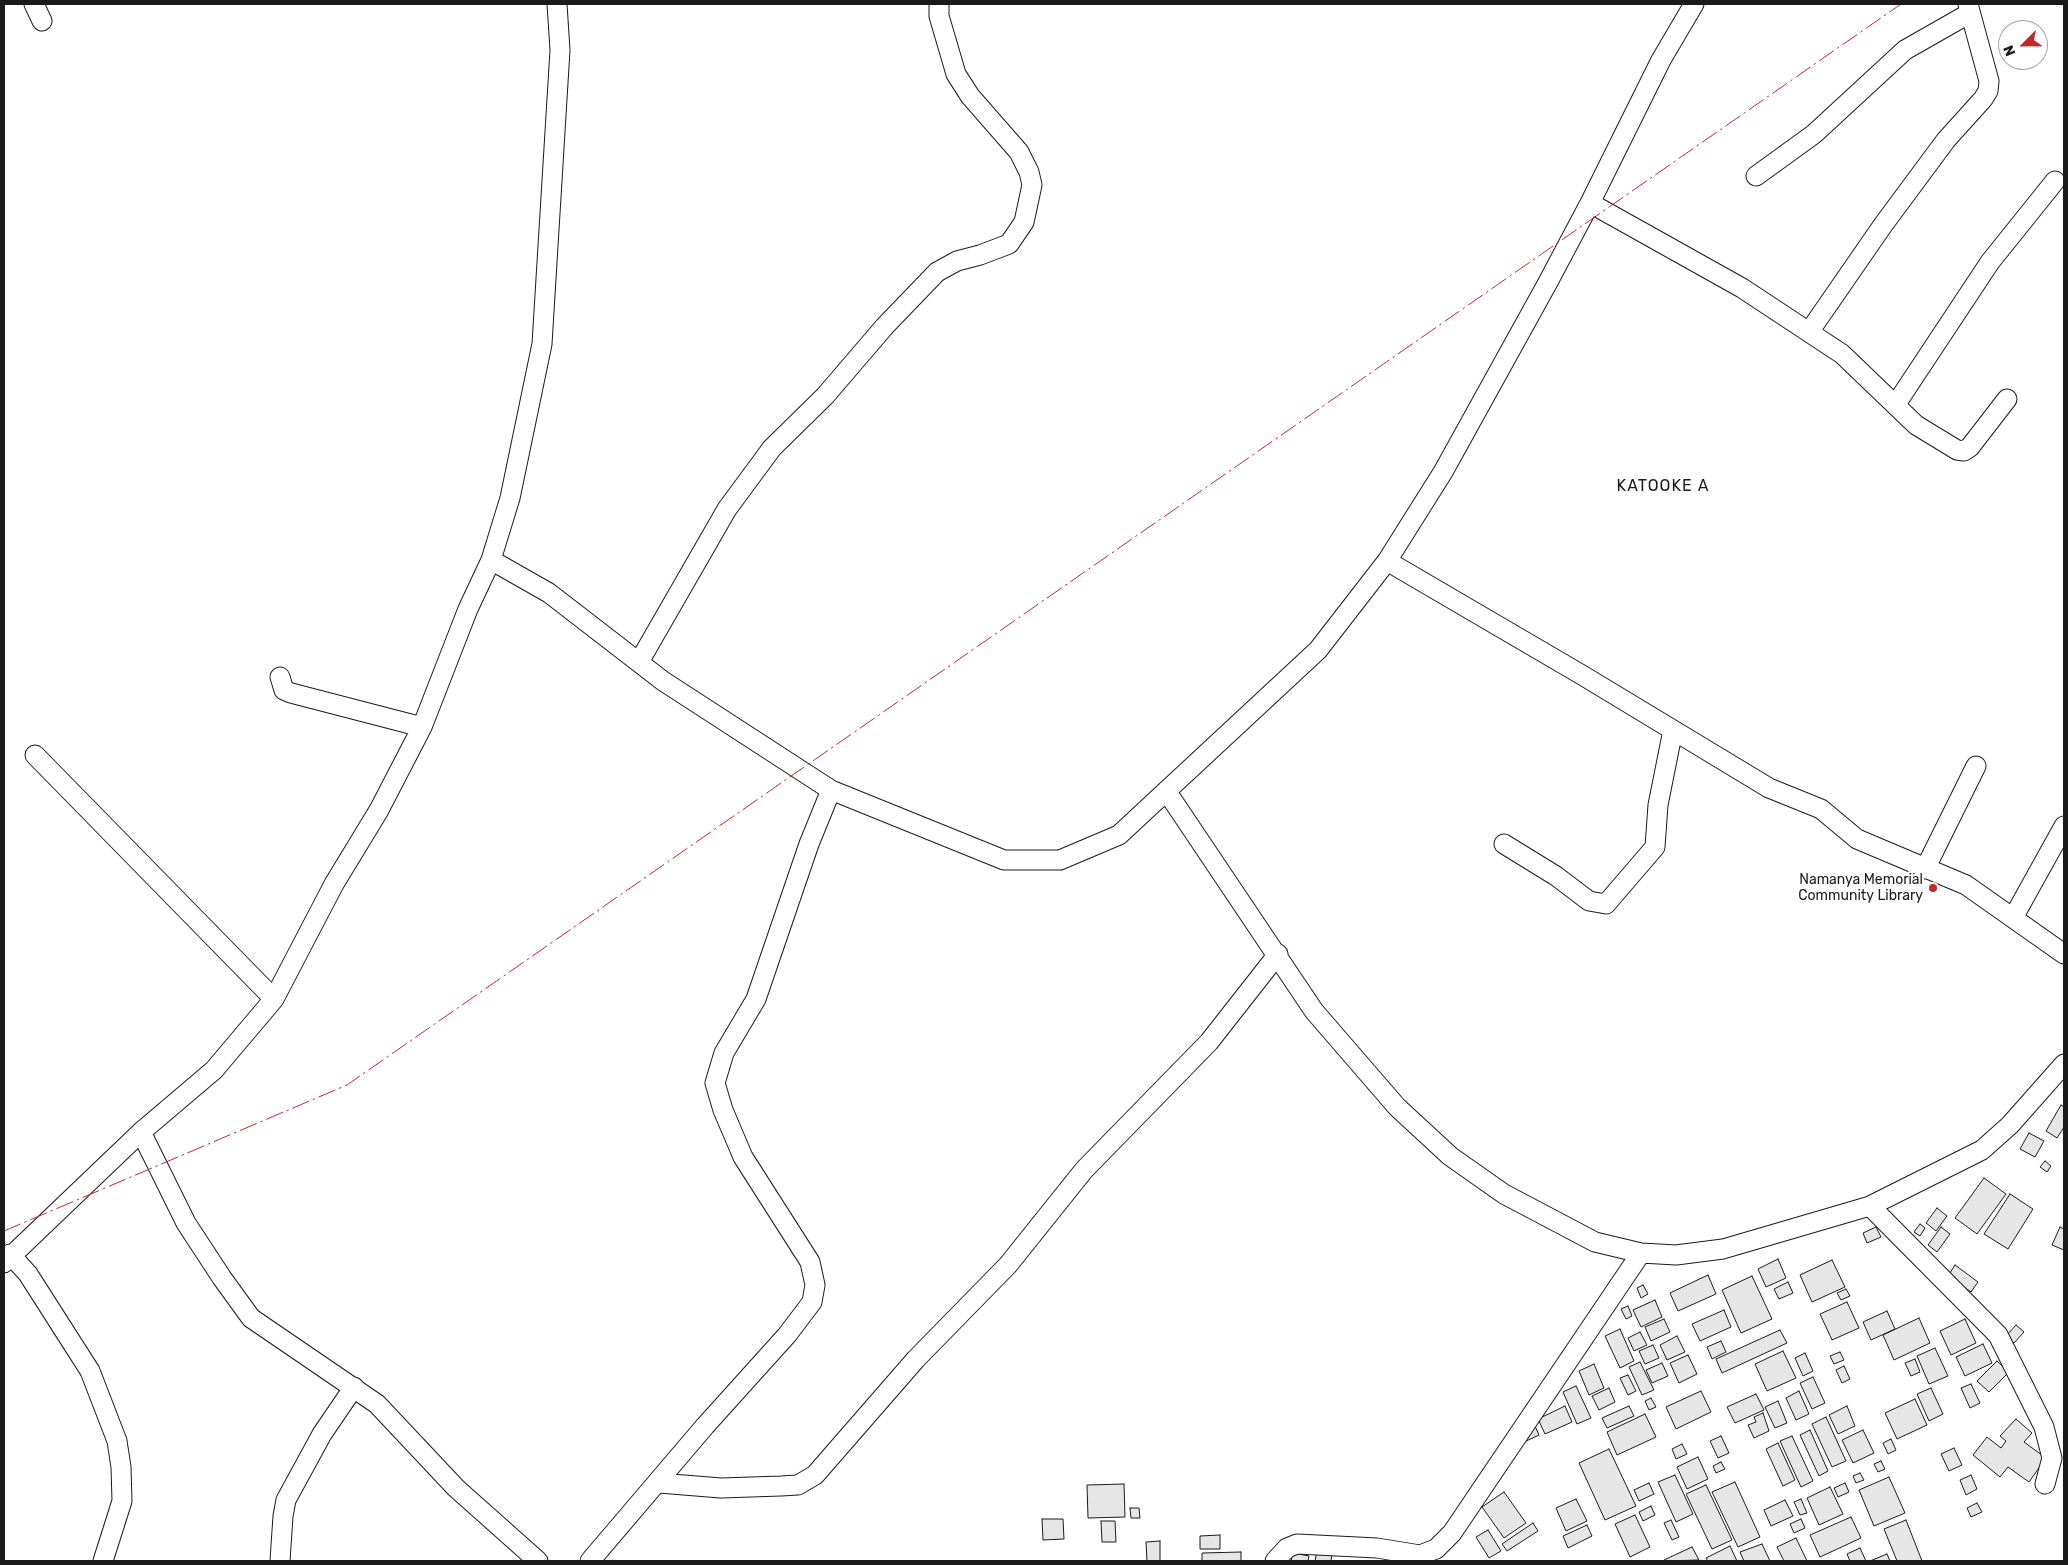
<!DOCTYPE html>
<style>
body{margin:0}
#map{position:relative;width:2068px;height:1565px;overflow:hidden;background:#fff;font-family:Rubik,sans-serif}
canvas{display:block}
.frame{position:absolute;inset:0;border:5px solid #1a1a1a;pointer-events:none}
.north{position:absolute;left:1998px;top:20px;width:50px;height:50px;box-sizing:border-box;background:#fff;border:1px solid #a3a3a3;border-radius:50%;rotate:247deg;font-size:14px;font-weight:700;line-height:20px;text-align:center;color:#1a1a1a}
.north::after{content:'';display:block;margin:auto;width:18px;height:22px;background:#c62828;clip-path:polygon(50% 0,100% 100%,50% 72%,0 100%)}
</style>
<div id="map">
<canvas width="2068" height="1565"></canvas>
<div class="frame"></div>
<div class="north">N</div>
</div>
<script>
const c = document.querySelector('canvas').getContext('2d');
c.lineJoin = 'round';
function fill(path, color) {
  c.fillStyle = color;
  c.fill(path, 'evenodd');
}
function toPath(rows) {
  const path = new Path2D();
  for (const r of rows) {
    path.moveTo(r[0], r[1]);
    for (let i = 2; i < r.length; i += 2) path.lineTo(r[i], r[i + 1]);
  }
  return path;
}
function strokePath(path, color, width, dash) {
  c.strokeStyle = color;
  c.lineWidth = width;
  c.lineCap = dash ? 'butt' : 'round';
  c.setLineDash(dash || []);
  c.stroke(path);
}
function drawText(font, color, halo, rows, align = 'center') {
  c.font = font + ' Rubik,sans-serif';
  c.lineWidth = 4;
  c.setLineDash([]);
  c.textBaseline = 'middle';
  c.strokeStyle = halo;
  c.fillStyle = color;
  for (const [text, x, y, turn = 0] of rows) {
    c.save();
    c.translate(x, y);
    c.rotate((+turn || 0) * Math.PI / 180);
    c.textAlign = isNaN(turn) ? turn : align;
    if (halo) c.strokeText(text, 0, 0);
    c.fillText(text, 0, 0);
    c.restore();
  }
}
const building = toPath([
 [2061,1105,2064,1107,2064,1127,2057,1138,2046,1131,2061,1105],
 [2029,1133,2044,1141,2035,1157,2020,1149,2029,1133],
 [2045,1161,2051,1166,2047,1172,2040,1167,2045,1161],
 [1984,1178,2006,1194,1977,1234,1955,1218,1984,1178],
 [2010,1194,2033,1209,2008,1249,1984,1234,2010,1194],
 [1937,1208,1947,1216,1936,1231,1926,1223,1937,1208],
 [1920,1224,1925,1228,1920,1236,1914,1232,1920,1224],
 [1876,1227,1881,1237,1867,1243,1863,1233,1876,1227],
 [1941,1227,1950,1234,1937,1252,1928,1245,1941,1227],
 [2060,1227,2064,1229,2064,1250,2052,1245,2060,1227],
 [1778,1259,1786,1278,1766,1287,1758,1269,1778,1259],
 [1832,1260,1845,1287,1812,1302,1800,1275,1832,1260],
 [1955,1265,1978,1282,1971,1292,1948,1276,1955,1265],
 [1708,1275,1716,1294,1678,1311,1670,1293,1708,1275],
 [1752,1276,1772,1319,1741,1333,1722,1290,1752,1276],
 [1788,1282,1793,1293,1779,1299,1774,1289,1788,1282],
 [1643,1285,1648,1294,1641,1298,1637,1288,1643,1285],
 [1846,1289,1850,1296,1841,1300,1837,1293,1846,1289],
 [1655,1300,1662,1317,1641,1327,1633,1310,1655,1300],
 [1847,1302,1859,1328,1832,1340,1820,1314,1847,1302],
 [1628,1306,1632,1316,1626,1319,1621,1309,1628,1306],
 [1724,1310,1731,1327,1700,1341,1692,1324,1724,1310],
 [1887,1311,1895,1329,1871,1340,1863,1322,1887,1311],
 [1919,1318,1930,1343,1894,1360,1883,1335,1919,1318],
 [1664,1319,1670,1332,1651,1341,1645,1327,1664,1319],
 [1965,1319,1976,1343,1951,1355,1940,1331,1965,1319],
 [2016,1325,2024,1332,2014,1343,2006,1336,2016,1325],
 [1620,1329,1634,1361,1620,1368,1605,1336,1620,1329],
 [1780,1330,1787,1343,1722,1373,1716,1359,1780,1330],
 [1640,1332,1647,1345,1634,1351,1628,1338,1640,1332],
 [1677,1336,1685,1352,1667,1360,1660,1345,1677,1336],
 [1721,1341,1726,1352,1712,1359,1707,1347,1721,1341],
 [1983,1344,1992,1363,1965,1376,1956,1357,1983,1344],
 [1653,1345,1659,1358,1645,1364,1639,1351,1653,1345],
 [1935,1348,1948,1376,1929,1384,1917,1356,1935,1348],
 [1783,1351,1796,1378,1767,1391,1755,1364,1783,1351],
 [1840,1352,1844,1360,1834,1364,1830,1356,1840,1352],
 [1805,1353,1813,1371,1803,1376,1795,1358,1805,1353],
 [1688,1355,1697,1374,1679,1383,1670,1363,1688,1355],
 [1915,1359,1920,1372,1911,1376,1905,1363,1915,1359],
 [1997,1361,2009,1372,1989,1392,1977,1381,1997,1361],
 [1640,1362,1654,1390,1642,1395,1629,1367,1640,1362],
 [1662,1363,1668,1376,1652,1383,1646,1370,1662,1363],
 [1594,1364,1604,1388,1589,1395,1579,1371,1594,1364],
 [1844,1366,1850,1379,1842,1383,1836,1370,1844,1366],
 [1628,1375,1636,1391,1628,1395,1620,1378,1628,1375],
 [1813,1377,1825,1403,1812,1409,1800,1383,1813,1377],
 [1971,1384,1980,1403,1970,1408,1961,1388,1971,1384],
 [1576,1386,1591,1418,1577,1424,1563,1392,1576,1386],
 [1609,1388,1615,1402,1599,1410,1592,1396,1609,1388],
 [1931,1388,1943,1414,1929,1421,1917,1394,1931,1388],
 [1701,1391,1711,1412,1676,1429,1666,1407,1701,1391],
 [1799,1391,1809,1414,1796,1420,1786,1398,1799,1391],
 [1756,1394,1764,1410,1735,1423,1727,1407,1756,1394],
 [1651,1398,1656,1407,1649,1410,1645,1401,1651,1398],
 [1915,1399,1927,1425,1897,1439,1885,1413,1915,1399],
 [1778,1401,1787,1423,1775,1428,1765,1407,1778,1401],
 [1565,1406,1572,1422,1545,1434,1538,1419,1565,1406],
 [1629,1406,1634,1416,1607,1428,1602,1418,1629,1406],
 [1847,1406,1855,1426,1838,1434,1829,1415,1847,1406],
 [1763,1413,1769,1431,1754,1438,1748,1425,1756,1422,1754,1417,1763,1413],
 [1645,1414,1656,1437,1617,1455,1607,1432,1645,1414],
 [1826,1417,1846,1461,1832,1467,1812,1424,1826,1417],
 [2016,1419,2032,1433,2024,1442,2046,1458,2029,1482,2008,1467,2000,1477,1973,1455,1987,1437,2001,1448,2006,1441,2000,1436,2016,1419],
 [1535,1426,1539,1435,1524,1442,1535,1426],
 [1810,1430,1828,1471,1819,1476,1800,1435,1810,1430],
 [1863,1430,1874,1453,1853,1463,1842,1440,1863,1430],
 [1721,1436,1729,1453,1718,1458,1710,1441,1721,1436],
 [1792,1436,1813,1481,1801,1487,1780,1441,1792,1436],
 [1891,1439,1896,1450,1888,1454,1883,1443,1891,1439],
 [1778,1443,1795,1480,1783,1486,1766,1449,1778,1443],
 [1682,1444,1687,1454,1676,1459,1672,1449,1682,1444],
 [1954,1448,1962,1465,1949,1471,1941,1454,1954,1448],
 [1609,1449,1636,1506,1605,1520,1579,1463,1609,1449],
 [1698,1457,1708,1479,1687,1489,1677,1467,1698,1457],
 [1881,1461,1885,1469,1878,1472,1874,1464,1881,1461],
 [1721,1462,1725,1469,1716,1473,1713,1466,1721,1462],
 [1860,1473,1864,1480,1856,1483,1853,1476,1860,1473],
 [1675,1475,1693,1514,1676,1522,1658,1482,1675,1475],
 [1971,1475,1977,1489,1966,1495,1960,1480,1971,1475],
 [1889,1477,1905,1513,1874,1526,1859,1490,1889,1477],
 [1735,1482,1760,1537,1738,1547,1712,1492,1735,1482],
 [1649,1483,1654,1494,1639,1501,1634,1490,1649,1483],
 [1845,1483,1849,1492,1838,1497,1834,1488,1845,1483],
 [1124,1484,1125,1517,1088,1518,1087,1485,1124,1484],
 [1706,1485,1732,1540,1712,1549,1686,1494,1706,1485],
 [1830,1487,1843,1514,1819,1525,1807,1498,1830,1487],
 [1504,1492,1526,1523,1504,1538,1482,1507,1504,1492],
 [1576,1499,1587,1521,1566,1531,1556,1508,1576,1499],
 [1801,1499,1807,1513,1800,1515,1794,1502,1801,1499],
 [1785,1500,1793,1516,1771,1526,1764,1510,1785,1500],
 [1977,1503,1982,1512,1971,1517,1967,1508,1977,1503],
 [1651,1506,1655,1515,1643,1521,1639,1512,1651,1506],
 [1130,1508,1139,1508,1140,1518,1131,1518,1130,1508],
 [1635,1515,1650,1547,1630,1557,1615,1524,1635,1515],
 [1851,1517,1861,1538,1820,1557,1810,1535,1851,1517],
 [1042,1519,1063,1519,1064,1539,1043,1540,1042,1519],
 [1801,1519,1805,1528,1794,1533,1790,1524,1801,1519],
 [1671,1520,1679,1537,1672,1540,1664,1523,1671,1520],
 [1906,1520,1922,1561,1897,1561,1884,1529,1906,1520],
 [1101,1521,1115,1521,1116,1542,1102,1542,1101,1521],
 [1533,1523,1538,1531,1507,1551,1502,1544,1533,1523],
 [1587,1525,1592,1536,1568,1548,1563,1536,1587,1525],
 [1488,1530,1501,1551,1489,1558,1476,1537,1488,1530],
 [1220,1535,1220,1549,1200,1549,1200,1536,1220,1535],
 [1796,1538,1807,1561,1784,1561,1777,1547,1796,1538],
 [1160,1541,1160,1561,1147,1561,1146,1542,1160,1541],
 [1762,1544,1770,1561,1744,1561,1740,1552,1762,1544],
 [1730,1546,1737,1561,1708,1561,1706,1558,1730,1546],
 [1692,1547,1699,1560,1665,1561,1664,1560,1692,1547],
 [1860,1548,1866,1561,1850,1561,1847,1554,1860,1548],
 [1317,1551,1332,1554,1331,1561,1315,1561,1317,1551],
 [1241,1552,1241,1561,1202,1561,1202,1553,1241,1552],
 [1293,1553,1309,1556,1308,1561,1291,1561,1293,1553],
 [1887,1554,1890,1561,1870,1561,1887,1554]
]);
const street = toPath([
 [34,4,42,21],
 [1756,176,1814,134,1905,50,1970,13],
 [1590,203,1742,288,1842,354,1916,425,1957,450,1964,451,1970,447,2007,399],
 [1809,332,1883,225,1946,140,1983,99,1988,91,1989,81,1968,4],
 [1896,404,1990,262,2055,181],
 [491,560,549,593,663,681,831,790,1004,860,1060,860,1119,835,1318,650,1387,561,1443,472,1547,284,1590,203,1661,60,1694,4],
 [1387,561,1582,675,1769,788,1821,809,1857,839,1966,885,2064,954],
 [639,662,727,509,772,448,825,396,885,326,937,272,957,261,980,255,1009,244,1024,222,1032,185,1029,172,1019,152,970,96,956,74,939,16,939,4],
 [280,677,284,690,291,693,422,727],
 [35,755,274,999],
 [1167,792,1314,1011,1397,1107,1450,1156,1504,1194,1595,1242,1641,1253,1676,1255,1723,1249,1870,1206,1982,1150,2010,1125,2064,1064],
 [1504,844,1556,876,1589,901,1606,904,1655,847,1658,805,1673,730],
 [1925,869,1976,766],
 [2013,918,2064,826],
 [141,1132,186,1223,222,1278,251,1318,377,1404,456,1488,538,1561],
 [1870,1206,1998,1335,2044,1427,2052,1458,2045,1484],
 [10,1254,28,1274,90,1371,117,1441,121,1467,122,1501,103,1561],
 [4,1263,141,1132,214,1070,274,999,334,884,379,810,422,727,468,609,491,560,510,498,542,344,560,50,557,4],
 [659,1483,721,1488,781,1486,798,1485,815,1475,916,1359,1008,1265,1084,1170,1209,1042,1278,954],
 [280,1561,283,1516,286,1500,322,1434,354,1387],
 [590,1561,705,1426,787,1335,812,1302,815,1285,810,1262,743,1157,723,1110,715,1083,724,1053,756,999,809,844,831,790],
 [1275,1561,1287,1548,1297,1544,1377,1548,1420,1555,1436,1549,1452,1533,1641,1253]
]);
const power = toPath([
 [4,1231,347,1085,1901,4]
]);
const markers = [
 [1933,888,5,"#c62828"]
];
const poiNames = [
 ["Namanya Memorial",1923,880],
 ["Community Library",1923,896]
];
const quarterNames = [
 ["KATOOKE A",1663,486]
];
fill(building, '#e6e6e6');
strokePath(building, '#1a1a1a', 1);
strokePath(street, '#1a1a1a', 21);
strokePath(street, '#fff', 19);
strokePath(power, '#c62828', 1, [18, 4, 2.5, 4]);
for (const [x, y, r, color] of markers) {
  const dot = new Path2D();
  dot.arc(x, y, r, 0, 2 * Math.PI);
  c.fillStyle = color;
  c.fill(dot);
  strokePath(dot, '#fff', 2);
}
drawText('14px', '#1a1a1a', '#fff', poiNames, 'right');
c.letterSpacing = '1px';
drawText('16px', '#1a1a1a', '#fff', quarterNames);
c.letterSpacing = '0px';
</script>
